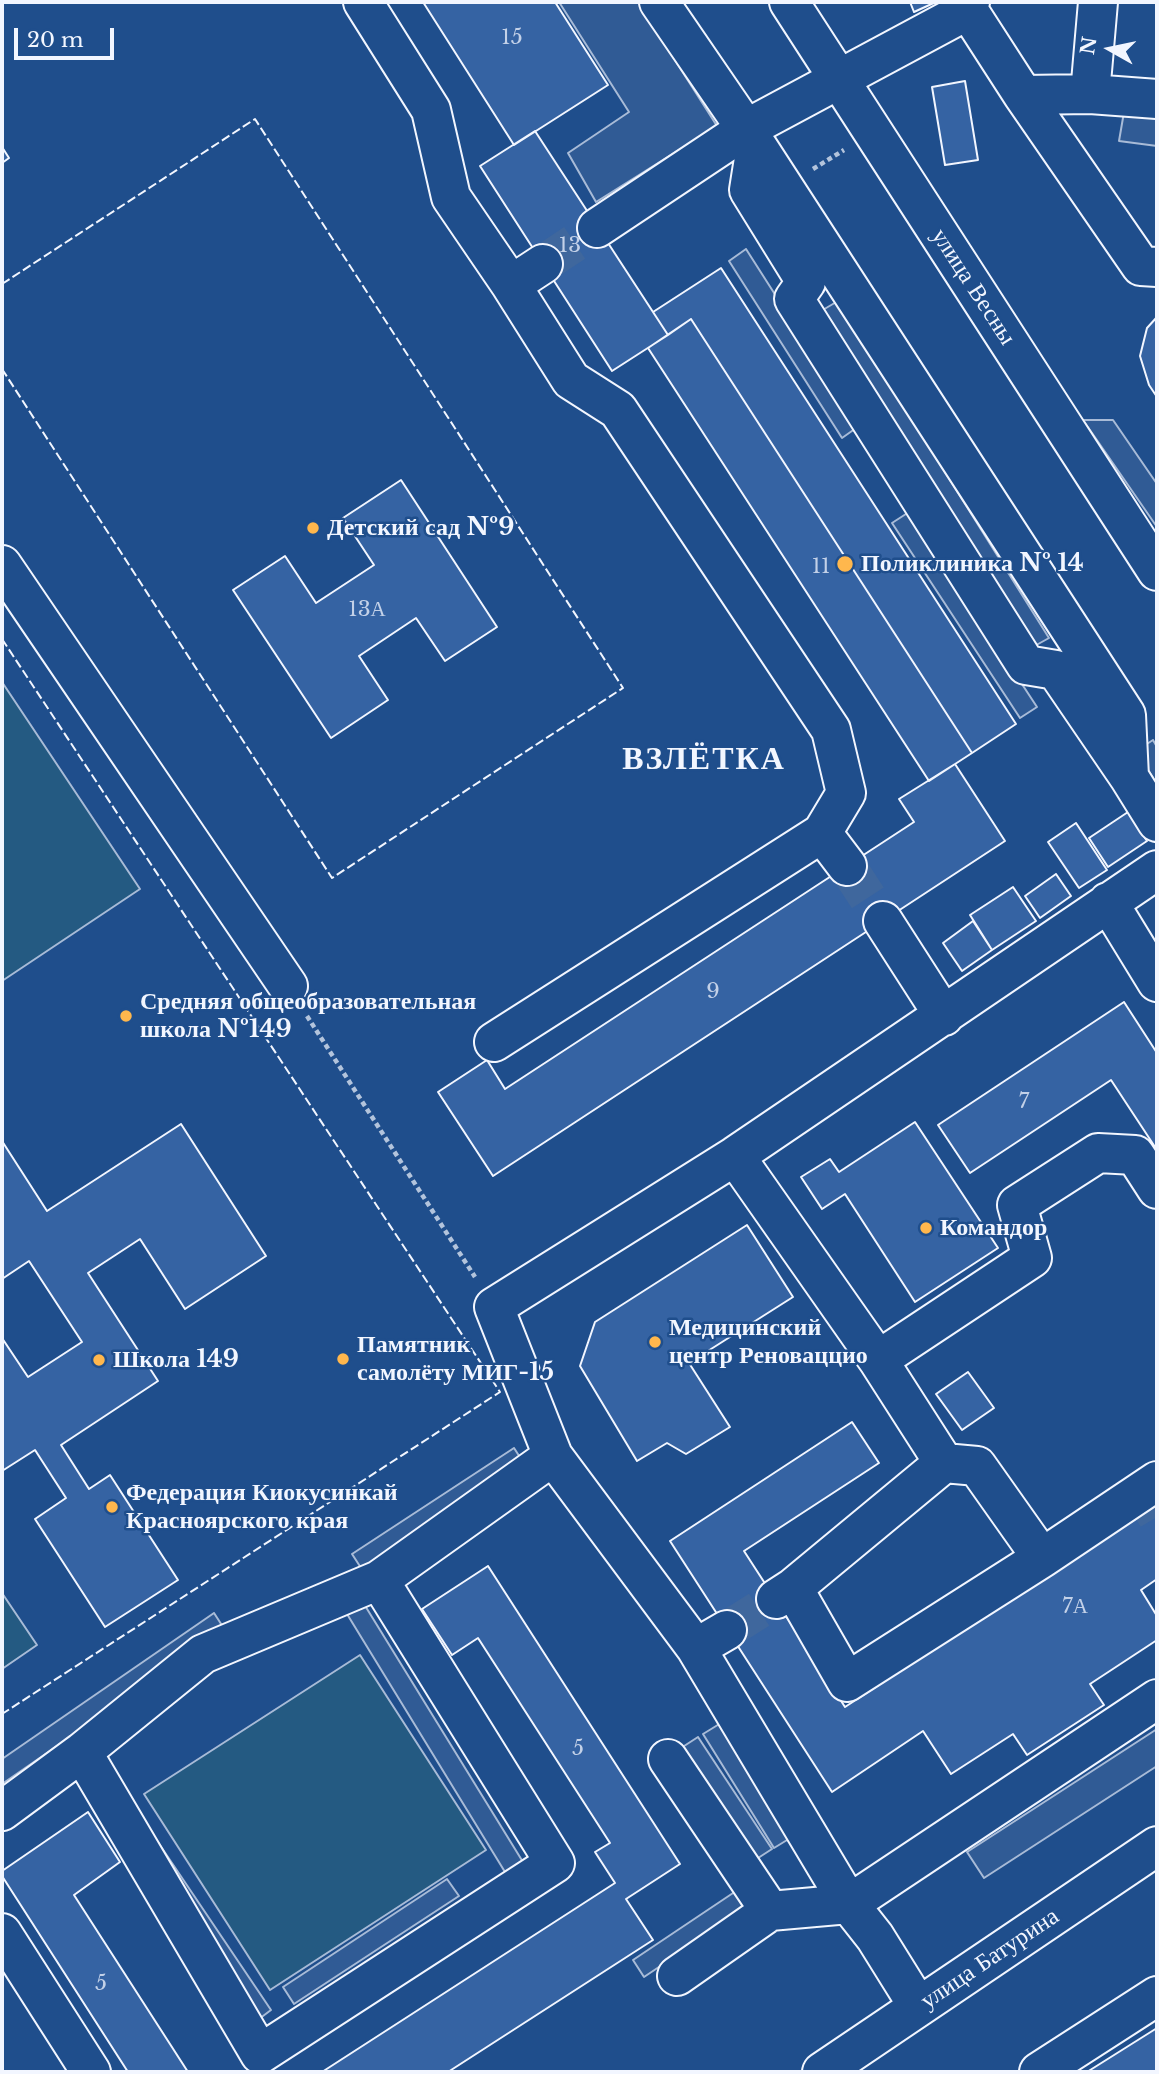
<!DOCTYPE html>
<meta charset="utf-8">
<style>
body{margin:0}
#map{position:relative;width:1159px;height:2074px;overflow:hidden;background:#1f4e8c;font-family:"Libre Baskerville",serif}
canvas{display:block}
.frame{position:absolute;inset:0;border:4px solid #f2f6ff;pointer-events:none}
.north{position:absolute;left:1075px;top:14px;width:70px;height:70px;-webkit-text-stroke:5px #1f4e8c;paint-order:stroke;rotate:279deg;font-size:19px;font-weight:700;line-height:28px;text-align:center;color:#f2f6ff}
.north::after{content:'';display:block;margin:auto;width:24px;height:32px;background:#f2f6ff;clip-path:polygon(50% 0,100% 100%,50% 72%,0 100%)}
.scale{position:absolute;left:14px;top:28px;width:100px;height:32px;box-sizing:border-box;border:4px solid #f2f6ff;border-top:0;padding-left:9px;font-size:21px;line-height:24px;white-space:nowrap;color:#f2f6ff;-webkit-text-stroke:5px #1f4e8c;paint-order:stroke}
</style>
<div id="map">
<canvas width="1159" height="2074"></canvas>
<div class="frame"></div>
<div class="north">N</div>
<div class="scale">20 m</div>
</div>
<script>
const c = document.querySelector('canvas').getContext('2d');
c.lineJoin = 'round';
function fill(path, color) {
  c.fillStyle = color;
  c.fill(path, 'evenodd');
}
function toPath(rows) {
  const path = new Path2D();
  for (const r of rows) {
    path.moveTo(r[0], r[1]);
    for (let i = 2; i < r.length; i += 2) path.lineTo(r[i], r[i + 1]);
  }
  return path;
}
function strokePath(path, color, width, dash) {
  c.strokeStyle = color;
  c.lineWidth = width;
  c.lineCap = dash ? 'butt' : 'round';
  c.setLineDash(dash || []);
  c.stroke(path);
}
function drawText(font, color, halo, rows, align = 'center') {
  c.font = font + ' "Libre Baskerville",serif';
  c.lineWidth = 5;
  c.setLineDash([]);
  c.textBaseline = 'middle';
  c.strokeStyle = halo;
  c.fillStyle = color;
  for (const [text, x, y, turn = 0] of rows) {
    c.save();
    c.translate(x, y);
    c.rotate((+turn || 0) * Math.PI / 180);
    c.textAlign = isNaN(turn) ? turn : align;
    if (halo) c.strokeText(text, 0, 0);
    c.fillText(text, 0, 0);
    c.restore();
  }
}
const green = toPath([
 [2,682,140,889,2,981,2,682],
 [2,1593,37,1645,2,1669,2,1593],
 [360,1655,486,1850,270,1990,144,1794,360,1655]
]);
const parking = toPath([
 [559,2,638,2,717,126,596,202,568,153,629,112,559,2],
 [1124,112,1157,117,1157,146,1119,141,1124,112],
 [746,249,859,426,842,438,729,261,746,249],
 [838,301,1049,638,1031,648,821,311,838,301],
 [1083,420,1113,420,1157,484,1157,527,1083,420],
 [909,512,1037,707,1020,718,892,523,909,512],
 [1153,740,1157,747,1157,784,1136,751,1153,740],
 [514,1448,525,1465,363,1571,352,1554,514,1448],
 [364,1604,523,1862,505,1872,347,1614,364,1604],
 [214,1613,225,1630,2,1784,2,1759,214,1613],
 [721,1723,792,1837,774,1848,703,1734,721,1723],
 [1157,1729,1157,1766,984,1878,967,1852,1157,1729],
 [698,1737,772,1849,755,1860,681,1748,698,1737],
 [143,1820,271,2010,255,2022,143,1820],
 [447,1879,459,1896,294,2004,283,1987,447,1879],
 [745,1885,756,1902,644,1977,633,1960,745,1885]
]);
const building = toPath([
 [423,2,555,2,608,85,514,145,423,2],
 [910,2,936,2,914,12,910,2],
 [965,81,978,160,945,165,932,87,965,81],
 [535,131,668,335,612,371,480,166,535,131],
 [2,147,9,158,2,163,2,147],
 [721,268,1016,724,972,753,691,319,668,335,653,312,721,268],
 [1157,317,1157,397,1149,385,1140,356,1147,328,1157,317],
 [691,319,972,753,929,781,648,348,691,319],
 [401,480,497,627,445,661,416,618,359,656,388,700,331,738,233,590,285,556,316,603,374,565,343,518,401,480],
 [955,764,1005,841,493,1176,438,1092,487,1060,505,1089,914,822,899,799,955,764],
 [1128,812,1147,841,1108,867,1089,838,1128,812],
 [1076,823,1107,870,1079,888,1048,842,1076,823],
 [1056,874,1071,896,1040,918,1025,896,1056,874],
 [1013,887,1036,921,992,950,970,915,1013,887],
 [973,921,992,950,962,971,943,943,973,921],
 [1124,1002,1157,1053,1157,1150,1111,1080,970,1173,938,1125,1124,1002],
 [915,1122,998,1248,915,1302,845,1194,822,1209,801,1177,830,1159,839,1172,915,1122],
 [181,1124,266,1256,185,1309,140,1239,88,1273,158,1381,61,1445,89,1489,110,1475,178,1580,105,1627,35,1519,66,1498,35,1450,2,1471,2,1338,28,1377,82,1342,29,1261,2,1279,2,1141,47,1211,181,1124],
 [747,1225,793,1297,689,1363,730,1427,686,1454,667,1443,637,1461,580,1366,595,1322,747,1225],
 [968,1372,994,1408,962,1430,936,1394,968,1372],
 [852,1422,879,1463,744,1551,845,1707,1157,1503,1157,1579,1141,1590,1157,1616,1157,1640,1090,1684,1104,1705,1027,1755,1013,1734,951,1774,923,1731,832,1792,670,1541,852,1422],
 [488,1566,680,1864,626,1899,653,1940,448,2072,322,2072,615,1883,595,1852,610,1843,478,1638,452,1655,422,1609,488,1566],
 [88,1812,120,1862,74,1895,188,2072,128,2072,2,1876,2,1871,88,1812],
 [1157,2028,1157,2072,1087,2072,1157,2028]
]);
const minorTunnel = toPath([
 [543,264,597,228],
 [847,866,883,921],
 [1151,1507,1157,1517],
 [727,1630,776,1599]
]);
const path = toPath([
 [813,169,844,150],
 [307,1016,475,1277]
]);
const minor = toPath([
 [363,2,431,110,451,197,511,285,571,380,618,410,831,730,846,793,822,833,494,1042],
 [659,2,746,129,1126,715,1129,777,1157,822],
 [789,2,1157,571],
 [963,2,1023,95,1141,266,1157,267],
 [1090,94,1098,2],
 [1023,95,1090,94,1157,99],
 [756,146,749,190,806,282,794,299,1026,665,1056,670,1129,777],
 [597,228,746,129,968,10,970,2],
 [511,285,543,264],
 [2,565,288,986],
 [822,833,847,866],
 [1108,902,1157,982],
 [883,921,944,1016],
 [735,1156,878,1360,944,1463],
 [878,1360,1032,1258,1017,1205,1098,1153,1135,1155,1157,1189],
 [793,1588,847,1682,1042,1558],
 [776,1599,793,1588,944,1463,977,1466,1042,1558,1157,1481],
 [696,1648,727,1630],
 [82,1752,260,2054,555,1863,379,1580],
 [668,1759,770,1911],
 [2,1811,82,1752,203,1654,379,1580,553,1456],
 [2,1933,91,2072],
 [677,1976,770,1911,849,1904,1157,1699],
 [918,2006,875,1937,849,1904,696,1648,553,1456,494,1307,735,1156,1157,870],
 [822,2072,1157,1846],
 [1039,2072,1157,1996]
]);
const fence = toPath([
 [2,284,255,119,623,688,332,878,2,369],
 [2,639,500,1392,2,1714]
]);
const markers = [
 [313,528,7,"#ffb74d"],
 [845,564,9,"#ffb74d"],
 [126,1016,7,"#ffb74d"],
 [926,1228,7,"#ffb74d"],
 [655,1342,7,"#ffb74d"],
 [343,1359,7,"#ffb74d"],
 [99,1360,7,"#ffb74d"],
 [112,1507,7,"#ffb74d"]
];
const numberNames = [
 ["15",512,38],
 ["13",570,246],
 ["11",821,567],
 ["13А",367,610],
 ["9",713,992],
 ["7",1024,1102],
 ["7А",1075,1607],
 ["5",578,1749],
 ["5",101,1984]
];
const streetNames = [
 ["улица Весны",973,287,57],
 ["улица Батурина",990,1959,-34]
];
const poiNames = [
 ["Детский сад №9",327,528],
 ["Поликлиника № 14",861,564],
 ["Средняя общеобразовательная",140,1002],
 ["школа №149",140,1030],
 ["Командор",940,1228],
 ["Медицинский",669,1328],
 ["центр Реноваццио",669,1356],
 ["Памятник",357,1345],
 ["самолёту МИГ-15",357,1373],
 ["Школа 149",113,1360],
 ["Федерация Киокусинкай",126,1493],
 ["Красноярского края",126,1521]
];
const districtNames = [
 ["ВЗЛЁТКА",704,760]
];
fill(green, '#245a82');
strokePath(green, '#a8bbd7', 2);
fill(parking, '#305b95');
strokePath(parking, '#a8bbd7', 2);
fill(building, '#3563a3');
strokePath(building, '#f2f6ff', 2);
strokePath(minorTunnel, '#3f679d', 38, [38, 19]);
strokePath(minor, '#f2f6ff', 42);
strokePath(path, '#b3c4dc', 4.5, [5, 3.5]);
strokePath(minor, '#1f4e8c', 38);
strokePath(fence, '#f2f6ff', 2, [9, 3.5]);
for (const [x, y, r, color] of markers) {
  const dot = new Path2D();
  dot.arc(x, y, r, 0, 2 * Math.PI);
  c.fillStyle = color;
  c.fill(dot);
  strokePath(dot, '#1f4e8c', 2.5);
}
drawText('21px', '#c3d1e8', null, numberNames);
drawText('24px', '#f2f6ff', '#1f4e8c', streetNames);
drawText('bold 24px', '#f2f6ff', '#1f4e8c', poiNames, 'left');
c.letterSpacing = '2px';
drawText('bold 32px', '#f2f6ff', '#1f4e8c', districtNames);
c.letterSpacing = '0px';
</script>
